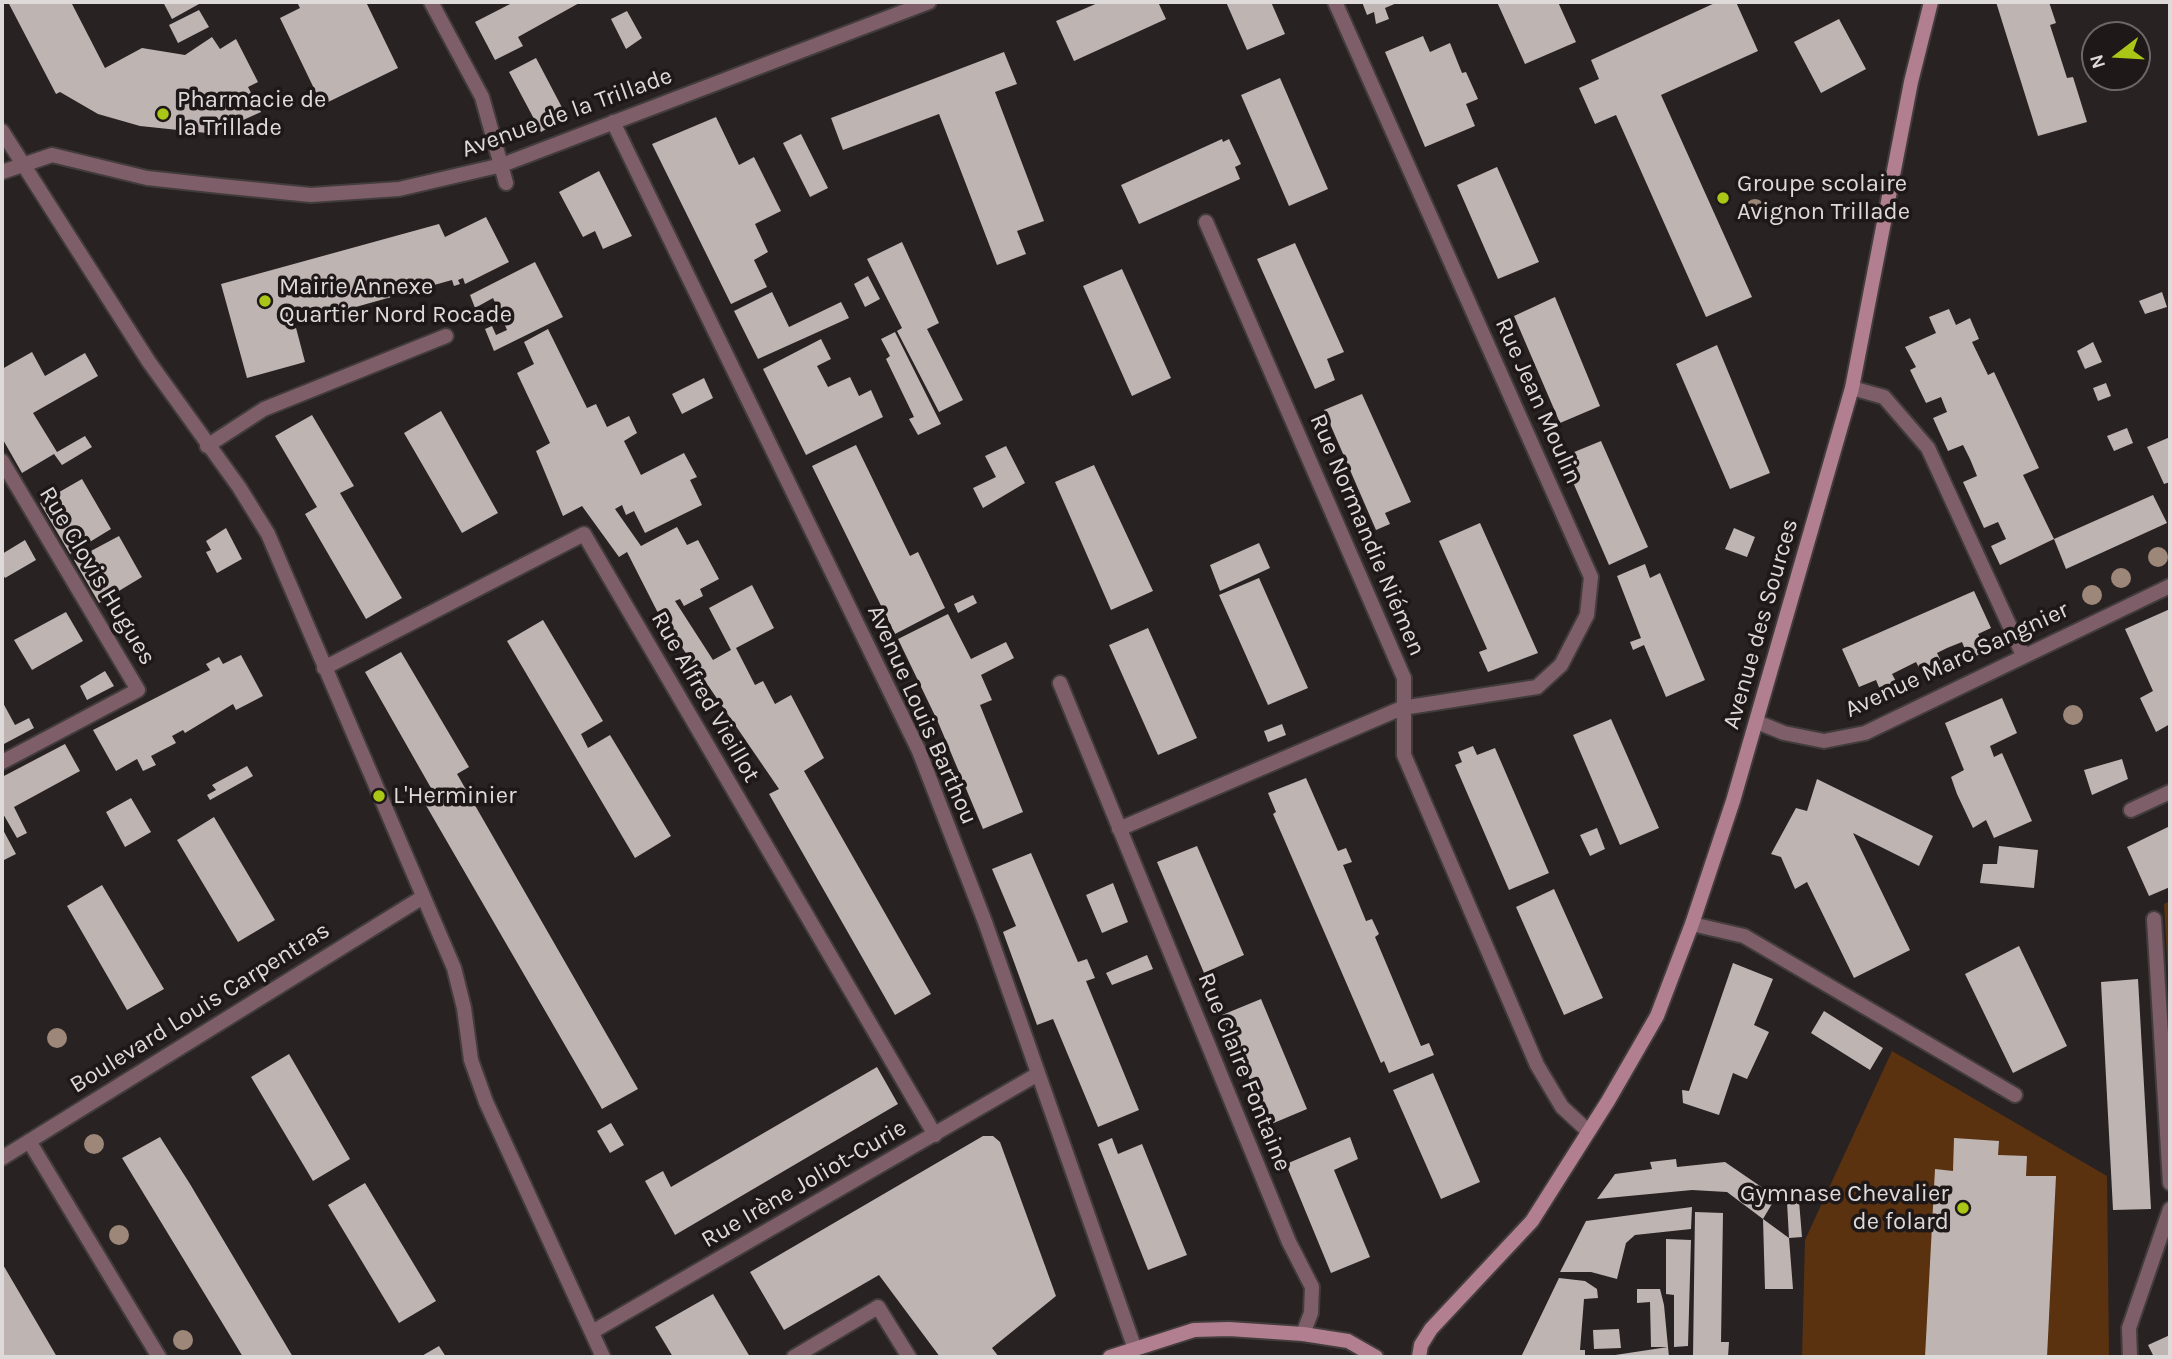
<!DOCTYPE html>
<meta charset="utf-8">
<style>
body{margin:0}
#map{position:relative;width:2172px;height:1359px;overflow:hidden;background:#282222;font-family:Karla,sans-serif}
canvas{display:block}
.frame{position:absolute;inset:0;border:4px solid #dfdada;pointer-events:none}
.north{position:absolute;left:2081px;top:21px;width:70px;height:70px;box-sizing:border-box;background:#1f1818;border:2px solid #6c6666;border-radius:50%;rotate:253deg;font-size:19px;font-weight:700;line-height:28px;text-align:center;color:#dfdada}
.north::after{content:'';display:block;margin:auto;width:24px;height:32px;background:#aac717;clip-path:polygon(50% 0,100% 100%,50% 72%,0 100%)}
</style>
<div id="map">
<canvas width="2172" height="1359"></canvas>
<div class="frame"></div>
<div class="north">N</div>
</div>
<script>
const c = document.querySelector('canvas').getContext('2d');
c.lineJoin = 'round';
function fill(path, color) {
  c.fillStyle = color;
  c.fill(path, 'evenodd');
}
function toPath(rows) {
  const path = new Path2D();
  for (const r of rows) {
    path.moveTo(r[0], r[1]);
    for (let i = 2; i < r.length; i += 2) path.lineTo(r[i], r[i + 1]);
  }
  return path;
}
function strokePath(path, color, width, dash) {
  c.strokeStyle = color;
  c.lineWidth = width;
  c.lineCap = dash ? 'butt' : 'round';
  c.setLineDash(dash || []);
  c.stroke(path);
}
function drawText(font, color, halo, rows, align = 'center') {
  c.font = font + ' Karla,sans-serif';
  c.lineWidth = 7;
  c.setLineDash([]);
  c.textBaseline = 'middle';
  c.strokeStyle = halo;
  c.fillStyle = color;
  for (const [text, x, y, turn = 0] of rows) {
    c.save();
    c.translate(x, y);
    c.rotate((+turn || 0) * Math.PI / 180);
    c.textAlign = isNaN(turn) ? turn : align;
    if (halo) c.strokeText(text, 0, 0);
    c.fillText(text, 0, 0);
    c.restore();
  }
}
const green = toPath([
 [2170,901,2170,1011,2164,904],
 [1892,1051,2107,1176,2109,1357,1802,1357,1805,1240]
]);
const building = toPath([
 [8,2,71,2,105,68,142,48,185,55,212,37,220,49,236,39,258,82,248,87,261,112,223,129,226,135,140,126,98,114,60,92,56,94],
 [163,2,198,2,199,4,172,19],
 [297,2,366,2,398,68,322,105,280,18,300,8],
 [514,2,581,2,518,37,523,46,495,60,475,22],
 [1100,2,1158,2,1166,19,1074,61,1056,21],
 [1226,2,1271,2,1285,34,1247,50],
 [1362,2,1399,2,1385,8,1389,19,1376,24,1374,12,1367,15],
 [1497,2,1558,2,1576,42,1525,64],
 [1717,2,1736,2,1758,51,1661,95,1752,297,1706,317,1616,115,1595,124,1579,88,1599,79,1591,60],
 [1996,2,2049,2,2056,23,2050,25,2067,78,2073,77,2087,122,2038,136],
 [199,10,209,27,178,43,169,25],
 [627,11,642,38,626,49,611,19],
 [1839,19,1866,69,1821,93,1794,42],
 [1423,36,1430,52,1450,43,1462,73,1466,72,1478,99,1466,104,1475,126,1425,147,1385,52],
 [1004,52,1017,84,995,92,1044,221,1017,231,1026,254,997,265,939,114,843,150,831,118],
 [536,58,567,117,541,132,509,72],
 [1280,78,1328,189,1289,206,1241,95],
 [716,117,739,165,754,157,781,211,755,224,768,252,754,260,767,287,731,304,652,144],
 [801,134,828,188,810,197,783,143],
 [1222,139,1223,142,1229,139,1241,164,1235,167,1240,179,1139,224,1121,185],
 [1497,167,1539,262,1498,279,1457,185],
 [599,171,632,236,603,249,595,231,583,237,559,192],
 [486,217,509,262,465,284,463,278,458,280,460,284,454,286,452,280,295,324,305,362,247,378,221,284,439,224,445,237],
 [902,242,939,323,927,329,963,400,939,412,897,331,902,328,867,259],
 [1295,243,1344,352,1327,359,1335,380,1315,389,1257,259],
 [535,262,563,317,494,351,485,329,492,326,496,335,507,330,493,298,475,308,470,295],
 [1122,269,1171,378,1132,396,1083,286],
 [868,276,880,299,865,307,854,284],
 [772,292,789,327,841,302,849,318,758,359,734,311],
 [2162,292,2167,307,2145,314,2139,301],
 [1555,297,1600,406,1560,423,1514,316],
 [1949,309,1956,325,1970,318,1979,339,1972,342,1988,375,1994,372,2039,468,2023,475,2054,539,2000,565,1991,546,2006,539,1998,522,1984,528,1963,482,1977,476,1970,459,1963,445,1948,451,1933,418,1947,412,1941,397,1926,403,1910,370,1916,367,1905,347,1936,333,1929,317],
 [548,329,587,408,596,404,607,427,629,416,637,433,624,441,641,475,684,453,697,477,690,480,702,505,645,533,634,511,626,515,622,505,615,509,641,546,677,527,687,545,698,540,719,579,700,589,703,596,684,606,680,599,675,601,713,660,731,650,709,608,752,585,774,628,736,648,755,685,763,681,775,704,791,695,824,758,804,771,931,994,895,1015,769,794,779,789,657,611,627,552,619,557,582,506,563,516,536,451,550,443,517,373,534,364,524,342],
 [895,332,941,424,918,435,909,419,914,417,886,359,890,356,881,339],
 [821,339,831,359,817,366,828,387,850,377,859,396,871,390,883,417,806,455,763,369],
 [2093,342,2102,362,2085,369,2077,351],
 [1717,345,1770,473,1730,489,1676,364],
 [32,352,45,376,85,353,98,376,33,413,57,452,85,436,92,447,62,465,54,454,22,473,2,438,2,369],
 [704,378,713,398,682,414,672,394],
 [2106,383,2111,396,2098,401,2093,388],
 [1362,394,1411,502,1385,513,1390,524,1376,530,1324,410],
 [441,411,498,513,462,533,404,433],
 [312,415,354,486,340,493,402,598,366,619,305,514,317,507,275,436],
 [2127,428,2133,443,2114,451,2107,436],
 [2170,437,2170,482,2164,484,2147,447],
 [1601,441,1648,547,1609,565,1562,457],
 [856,445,910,556,918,552,945,608,895,634,812,466],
 [1006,446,1025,483,983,508,973,488,996,477,985,456],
 [1094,465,1153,591,1111,610,1055,482],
 [82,479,111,529,70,554,40,503],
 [2153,495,2167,523,2066,569,2054,539],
 [1480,523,1538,653,1488,672,1479,652,1487,649,1439,541],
 [226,528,242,559,217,573,206,552,211,550,206,541],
 [1734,528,1755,537,1747,557,1725,549],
 [119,536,142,577,99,603,74,560],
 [25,540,36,560,5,578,2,573,2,554],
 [1259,543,1270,568,1220,591,1210,565],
 [1645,564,1650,578,1660,573,1705,680,1666,697,1644,645,1633,650,1630,642,1641,638,1617,576],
 [1259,578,1308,688,1268,705,1219,595],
 [1974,591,1991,628,1978,634,1987,651,1969,659,1962,642,1947,648,1937,653,1945,669,1925,679,1916,662,1892,674,1900,689,1883,697,1876,680,1859,687,1842,649],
 [973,595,977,603,958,613,954,604],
 [2170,609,2170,724,2156,732,2140,698,2153,691,2125,629],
 [66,612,83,641,32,670,14,640],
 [948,614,971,659,1006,642,1014,658,981,675,992,700,980,705,1023,812,983,829,938,722,898,639],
 [543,620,603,721,581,734,588,748,610,735,671,836,635,858,507,641],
 [1148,628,1197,738,1158,755,1109,645],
 [401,652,469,767,457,774,638,1089,602,1109,420,795,431,788,365,672],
 [241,655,263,696,236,710,233,704,185,733,183,730,172,736,176,743,151,756,156,765,143,771,137,759,116,771,93,730,210,670,206,664,219,657,223,664],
 [105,671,114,686,87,700,80,686],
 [2002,698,2017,733,1990,746,1994,757,2002,753,2032,821,1994,838,1986,820,1973,828,1957,794,1951,777,1964,770,1945,723],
 [2,701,15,725,29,718,34,728,2,745],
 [1611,719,1659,828,1620,845,1573,735],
 [1282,724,1286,735,1268,742,1264,731],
 [65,744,80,771,14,807,27,833,17,838,2,812,2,777],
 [1473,746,1477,755,1495,748,1549,873,1509,890,1455,765,1462,762,1458,752],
 [2122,759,2128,779,2092,795,2084,770],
 [247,766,253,776,210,800,207,795,216,790,212,785],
 [1306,778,1338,851,1346,848,1352,862,1343,865,1366,921,1372,919,1379,934,1375,937,1421,1046,1429,1043,1434,1055,1389,1073,1384,1061,1381,1063,1273,814,1276,812,1268,793],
 [1817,779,1933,836,1919,866,1853,833,1910,950,1854,978,1807,882,1795,889,1781,857,1771,854,1796,808,1807,811],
 [131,798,151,832,125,847,106,812],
 [214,817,275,920,238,942,177,840],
 [2170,826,2170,887,2149,896,2127,847],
 [2,828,16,854,2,861],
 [1597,828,1605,849,1590,856,1580,835],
 [1197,846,1244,955,1204,973,1157,862],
 [1999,846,2038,850,2034,888,1980,883,1983,864,1997,864],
 [1031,853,1078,962,1087,959,1095,978,1086,981,1139,1110,1098,1127,1053,1019,1037,1025,1003,932,1016,926,992,869],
 [1113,883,1128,922,1102,933,1086,895],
 [102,885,164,989,127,1010,67,906],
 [1554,889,1603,998,1564,1015,1516,907],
 [2019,946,2067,1046,2013,1073,1965,974],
 [1147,955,1153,969,1112,985,1106,973],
 [1733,963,1773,979,1754,1025,1769,1032,1747,1079,1733,1073,1719,1115,1683,1103,1682,1090,1689,1091],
 [2138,979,2151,1209,2113,1210,2101,982],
 [1261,999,1307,1109,1269,1125,1222,1015],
 [1824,1011,1883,1048,1870,1070,1811,1033],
 [289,1054,350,1159,313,1181,251,1077],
 [877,1067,898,1104,675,1235,645,1181,663,1171,671,1187],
 [1433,1073,1480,1182,1441,1199,1393,1090],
 [611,1123,624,1145,610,1153,597,1131],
 [983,1136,993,1136,1000,1142,1056,1296,992,1348,999,1357,940,1357,879,1275,784,1330,750,1272],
 [160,1137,190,1184,293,1357,243,1357,122,1158],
 [1350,1137,1358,1159,1334,1170,1370,1257,1331,1273,1286,1164],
 [1112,1138,1118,1154,1142,1144,1187,1255,1148,1270,1098,1144],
 [1954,1138,1999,1141,1998,1155,2027,1156,2026,1176,2056,1176,2047,1357,1925,1357,1935,1169,1953,1171],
 [1676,1159,1677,1167,1725,1162,1776,1197,1763,1219,1789,1238,1793,1289,1765,1289,1763,1219,1727,1192,1692,1190,1597,1199,1615,1174,1652,1169,1650,1162],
 [365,1183,436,1301,399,1323,328,1205],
 [1799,1201,1802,1237,1789,1238,1787,1202],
 [1692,1207,1691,1229,1635,1235,1626,1243,1617,1279,1591,1272,1560,1272,1586,1221],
 [1695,1212,1723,1213,1721,1342,1729,1342,1728,1357,1693,1357],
 [1666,1239,1691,1240,1688,1346,1674,1347,1674,1295,1666,1294],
 [2,1263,57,1357,2,1357],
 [1559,1278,1585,1281,1597,1289,1598,1298,1584,1299,1580,1350,1585,1350,1585,1357,1521,1357],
 [1637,1289,1660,1289,1664,1305,1668,1347,1669,1357,1602,1357,1668,1347,1651,1347,1650,1302,1637,1303],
 [713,1294,750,1357,673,1357,655,1327],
 [1619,1329,1621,1348,1594,1349,1593,1330],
 [2170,1335,2170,1357,2154,1357,2148,1345],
 [439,1346,446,1357,420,1357]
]);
const lane = toPath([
 [207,446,264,409,446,336],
 [1692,924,1744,936,2015,1095],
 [794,1357,878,1307,909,1357]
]);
const street = toPath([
 [431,2,482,97,506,183],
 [613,122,919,751,985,922,1135,1349],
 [2,131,149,362,239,487,268,534,454,968,464,1008,471,1060,486,1102,603,1357],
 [2,172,52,155,147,178,220,186,311,195,399,189,502,165,929,2],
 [1206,222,1404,678,1404,755,1537,1065,1562,1107,1588,1131],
 [1852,388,1884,397,1928,448,2023,655],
 [2,461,138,690,2,762],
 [324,668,584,534,935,1135],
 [1060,683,1289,1242,1312,1287,1311,1313,1303,1334],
 [1757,722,1784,733,1824,741,1865,733,2170,586],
 [2131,810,2170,792],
 [1119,829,1402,708,1537,687,1561,665,1587,615,1591,577,1335,2],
 [2154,919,2170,1183],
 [29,1141,159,1357],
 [2,1158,423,897],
 [592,1332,1038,1074],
 [2130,1357,2129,1328,2170,1209]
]);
const secondary = toPath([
 [1110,1357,1194,1330,1229,1329,1303,1334,1348,1341,1376,1357],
 [1419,1357,1421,1345,1431,1329,1532,1221,1608,1101,1657,1016,1692,924,1733,801,1852,388,1911,82,1931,2]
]);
const trees = [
 [1755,209],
 [2158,557],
 [2121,578],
 [2092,595],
 [2073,715],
 [57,1038],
 [94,1144],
 [119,1235],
 [183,1340]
];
const markers = [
 [163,114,7,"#aac717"],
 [1723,198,7,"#aac717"],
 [265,301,7,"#aac717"],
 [379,796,7,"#aac717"],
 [1963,1208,7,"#aac717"]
];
const poiNames = [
 ["Pharmacie de",177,100],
 ["la Trillade",177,128],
 ["Groupe scolaire",1737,184],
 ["Avignon Trillade",1737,212],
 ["Mairie Annexe",279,287],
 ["Quartier Nord Rocade",279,315],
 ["L'Herminier",393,796],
 ["Gymnase Chevalier",1949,1194,"right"],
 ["de folard",1949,1222,"right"]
];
const streetNames = [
 ["Avenue de la Trillade",567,113,-20],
 ["Rue Jean Moulin",1538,401,66],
 ["Rue Normandie Niémen",1367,535,67],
 ["Rue Clovis Hugues",97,576,59],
 ["Avenue des Sources",1761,624,-74],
 ["Avenue Marc Sangnier",1957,660,-25],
 ["Rue Alfred Vieillot",705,697,60],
 ["Avenue Louis Barthou",922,715,66],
 ["Boulevard Louis Carpentras",200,1008,-32],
 ["Rue Claire Fontaine",1244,1072,68],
 ["Rue Irène Joliot-Curie",804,1184,-30]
];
fill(green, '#5a3210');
fill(building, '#beb5b3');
strokePath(lane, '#423c3c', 18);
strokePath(street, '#423c3c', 18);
strokePath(secondary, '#423c3c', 18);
strokePath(lane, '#7e5e69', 14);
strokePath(street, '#7e5e69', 14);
strokePath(secondary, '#b17f90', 14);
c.fillStyle = '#9c8779';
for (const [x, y] of trees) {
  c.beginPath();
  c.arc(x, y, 10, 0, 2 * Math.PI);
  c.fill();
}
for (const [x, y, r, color] of markers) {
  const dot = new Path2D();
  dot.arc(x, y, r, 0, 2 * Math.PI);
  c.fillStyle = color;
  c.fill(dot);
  strokePath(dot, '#1f1818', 2.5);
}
drawText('24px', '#dfdada', '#1f1818', poiNames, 'left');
drawText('24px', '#dfdada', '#1f1818', streetNames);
</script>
